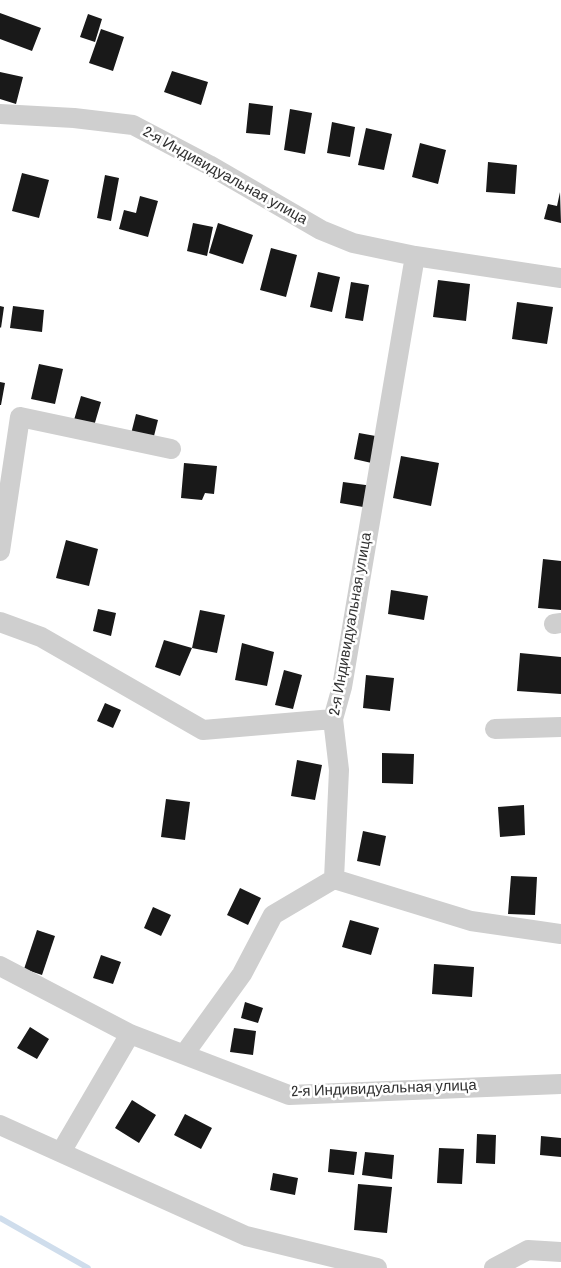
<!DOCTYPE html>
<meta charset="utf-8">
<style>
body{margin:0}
canvas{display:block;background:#fff}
</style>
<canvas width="561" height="1268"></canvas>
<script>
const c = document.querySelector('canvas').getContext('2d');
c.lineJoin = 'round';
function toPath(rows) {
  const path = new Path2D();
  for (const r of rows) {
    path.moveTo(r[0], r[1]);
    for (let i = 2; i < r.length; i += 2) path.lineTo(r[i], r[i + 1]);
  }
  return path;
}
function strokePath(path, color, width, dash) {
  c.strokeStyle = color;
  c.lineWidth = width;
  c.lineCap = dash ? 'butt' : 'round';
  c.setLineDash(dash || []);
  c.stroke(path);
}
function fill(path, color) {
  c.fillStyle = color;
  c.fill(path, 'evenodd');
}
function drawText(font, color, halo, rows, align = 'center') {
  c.font = font + ' "Archivo Narrow",sans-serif';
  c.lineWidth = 5;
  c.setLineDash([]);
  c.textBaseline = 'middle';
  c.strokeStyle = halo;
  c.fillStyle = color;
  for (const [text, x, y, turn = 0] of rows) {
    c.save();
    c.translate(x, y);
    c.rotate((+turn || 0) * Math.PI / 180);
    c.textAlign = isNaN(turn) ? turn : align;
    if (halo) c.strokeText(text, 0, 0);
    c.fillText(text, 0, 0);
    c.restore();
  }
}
const stream = toPath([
 [0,1218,88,1268]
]);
const building = toPath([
 [0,13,41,28,32,51,0,39],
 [88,14,102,19,95,42,80,37],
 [101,29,124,37,113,71,89,63],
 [172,71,208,82,201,105,164,92],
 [0,72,23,77,16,104,0,99],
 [249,103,273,106,270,135,246,133],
 [290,109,312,113,305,154,284,150],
 [332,122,355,127,350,157,327,153],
 [366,128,392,134,384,170,358,165],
 [420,143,446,150,438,184,412,177],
 [488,162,517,165,515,194,486,192],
 [22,173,49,180,39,218,12,211],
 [105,175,119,178,111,221,97,218],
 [560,192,561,223,544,219,548,204,557,206],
 [140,196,158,201,148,237,119,229,124,210,136,213],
 [193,223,213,227,207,256,187,251],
 [218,223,253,235,243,264,209,253],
 [271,248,297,255,286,297,260,290],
 [318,272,340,277,332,312,310,307],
 [438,280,470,284,466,321,433,317],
 [351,282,369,285,363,321,345,318],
 [517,302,553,307,547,344,512,339],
 [0,306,4,307,1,328,0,327],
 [13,306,44,310,42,332,10,328],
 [39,364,63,369,55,404,31,399],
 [0,382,5,383,1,405,0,405],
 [81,396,101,402,94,426,74,420],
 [136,414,158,420,153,440,131,434],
 [359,433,381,437,376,464,354,459],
 [401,456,439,463,431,506,393,498],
 [184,463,217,466,214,494,205,493,202,500,181,498],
 [343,482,373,486,369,508,340,503],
 [66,540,98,549,89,586,56,578],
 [543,559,561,561,561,610,538,608],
 [391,590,428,596,424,620,388,614],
 [98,609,116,613,111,636,93,631],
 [200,610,225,615,217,653,192,648],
 [164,640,192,648,180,676,155,667],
 [242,643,274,652,267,686,235,680],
 [520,653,561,657,561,694,517,691],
 [284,670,302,675,293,709,275,705],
 [366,675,394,678,390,711,363,708],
 [105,703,121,710,113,728,97,721],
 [382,753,414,754,413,784,382,783],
 [297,760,322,765,315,800,291,796],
 [166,799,190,802,185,840,161,837],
 [524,805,525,835,500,837,498,807],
 [363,831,386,836,380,866,357,861],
 [511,876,537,877,535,915,508,914],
 [240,888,261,898,248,925,227,915],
 [153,907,171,915,161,936,144,928],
 [350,920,379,928,371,955,342,947],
 [37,930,55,936,42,975,24,969],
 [101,955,121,962,113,984,93,978],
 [434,964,474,967,472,997,432,994],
 [245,1002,263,1008,258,1023,241,1018],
 [30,1027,49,1039,37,1059,17,1048],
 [234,1028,256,1031,253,1055,230,1052],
 [132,1100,156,1115,139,1143,115,1128],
 [185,1114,212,1128,201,1149,174,1135],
 [477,1134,496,1135,495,1164,476,1163],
 [541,1136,561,1138,561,1157,540,1155],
 [439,1148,464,1149,462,1184,437,1183],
 [330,1149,357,1152,354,1175,328,1172],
 [365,1152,394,1155,392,1179,362,1175],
 [273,1173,298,1178,295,1195,270,1190],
 [358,1184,392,1187,387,1233,354,1230]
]);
const minor = toPath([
 [0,114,74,118,133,125,209,165,321,230,353,243,415,256,561,278],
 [0,551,20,417,171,449],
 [0,622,41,637,203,730,333,719],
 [554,624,561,623],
 [495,729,561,727],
 [334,879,471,921,561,934],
 [0,966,130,1034,289,1095,561,1084],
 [185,1053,242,974,273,915,334,879,339,770,333,719,342,687,415,256],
 [0,1125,246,1236,377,1268],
 [61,1152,130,1034],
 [494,1268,528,1250,561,1252]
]);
const streetNames = [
 ["2-я Индивидуальная улица",225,176,29],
 ["2-я Индивидуальная улица",351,624,-80],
 ["2-я Индивидуальная улица",384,1089,-2]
];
strokePath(stream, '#cfddec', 5.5);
fill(building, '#191919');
strokePath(minor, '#cfcfcf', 20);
drawText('15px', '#323232', '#fff', streetNames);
</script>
